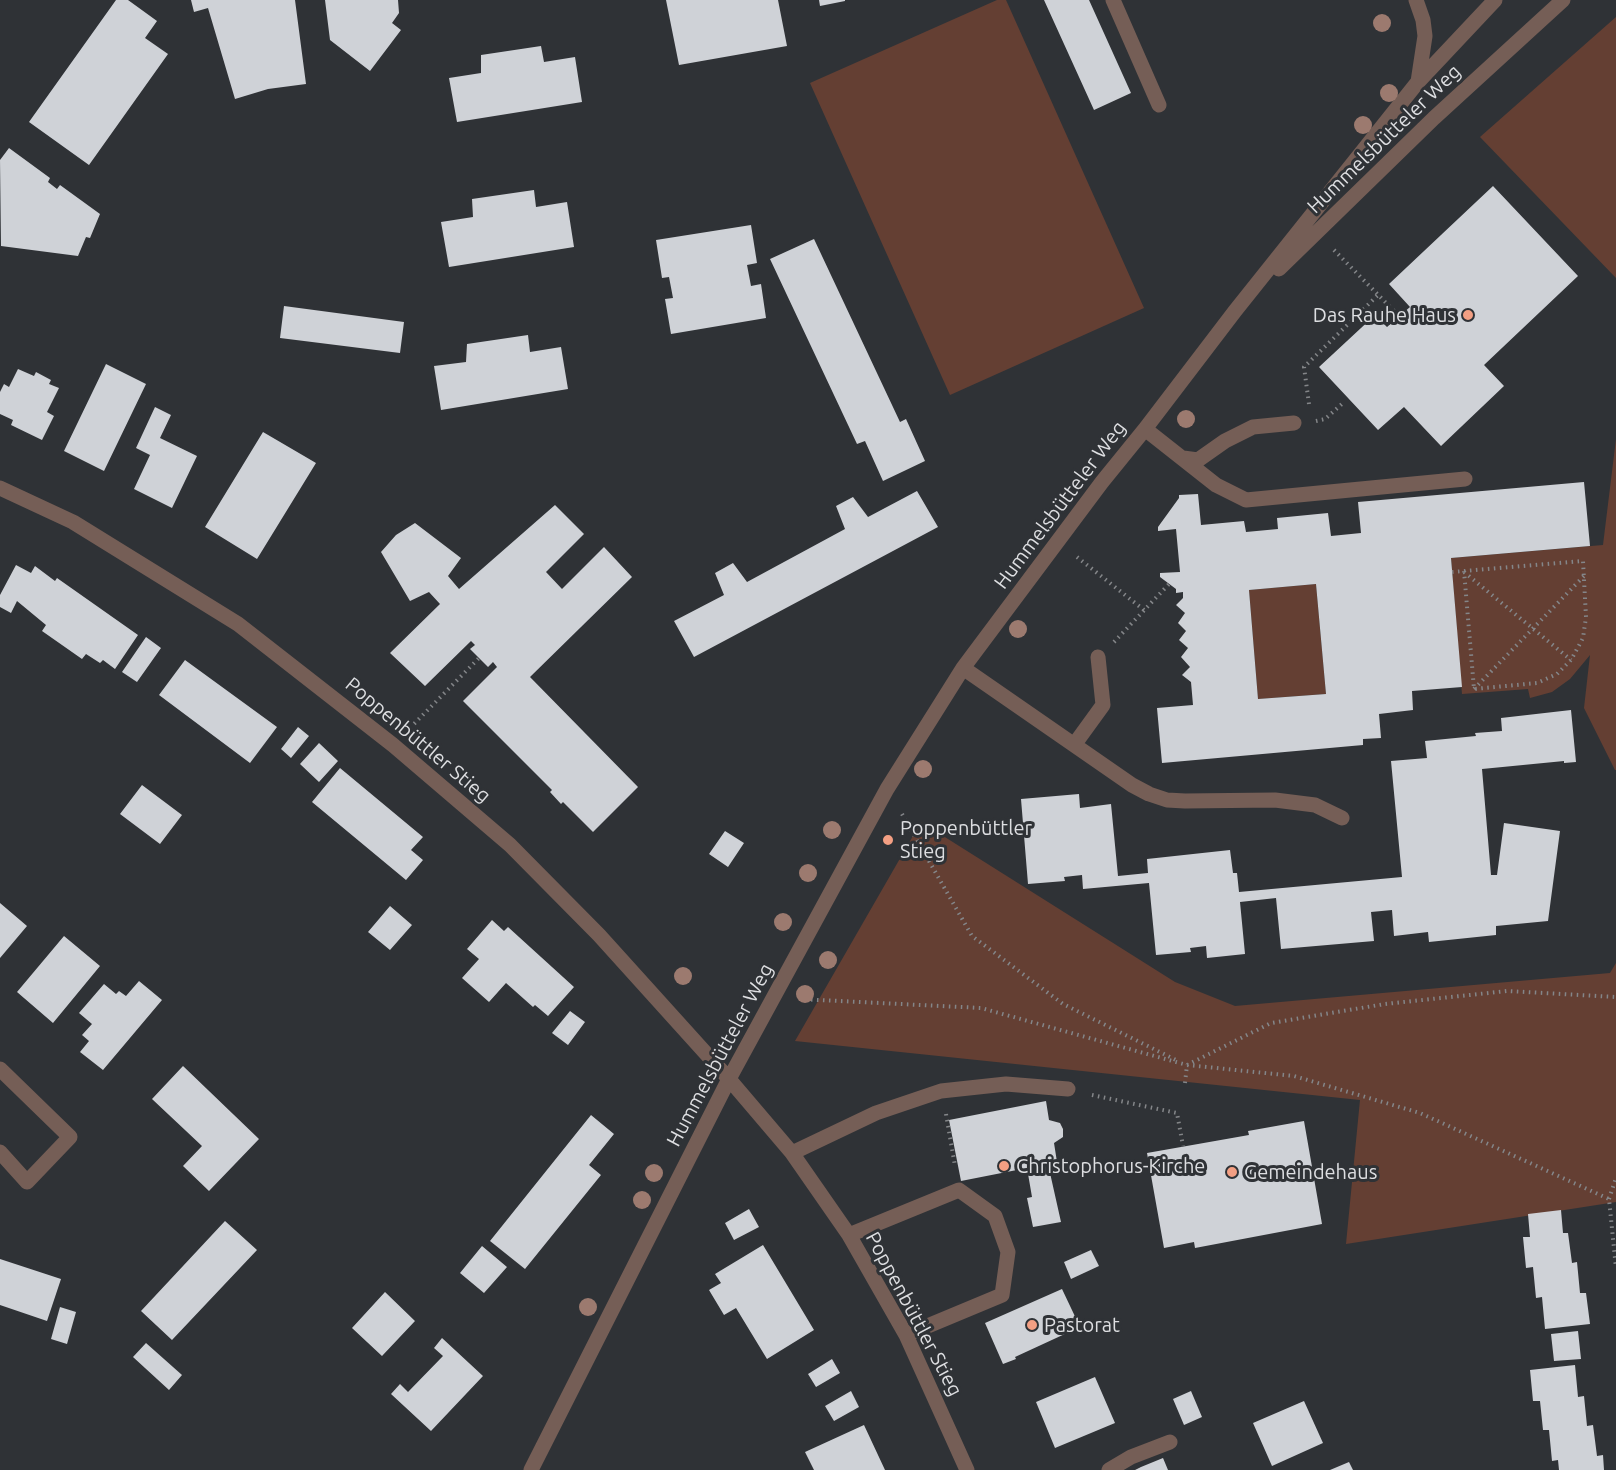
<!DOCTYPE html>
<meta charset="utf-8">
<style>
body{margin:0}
canvas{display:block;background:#2f3236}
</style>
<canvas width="1616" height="1470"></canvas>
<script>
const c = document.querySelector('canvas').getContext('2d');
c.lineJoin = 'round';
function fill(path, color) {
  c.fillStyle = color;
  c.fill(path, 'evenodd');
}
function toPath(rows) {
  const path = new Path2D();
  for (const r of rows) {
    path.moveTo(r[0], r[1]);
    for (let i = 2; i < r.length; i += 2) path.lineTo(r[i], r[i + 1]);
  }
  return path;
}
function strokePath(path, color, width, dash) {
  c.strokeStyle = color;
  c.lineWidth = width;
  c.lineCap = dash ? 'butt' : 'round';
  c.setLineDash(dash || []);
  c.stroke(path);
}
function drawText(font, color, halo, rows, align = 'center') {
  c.font = font + ' Ubuntu,sans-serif';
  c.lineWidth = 6;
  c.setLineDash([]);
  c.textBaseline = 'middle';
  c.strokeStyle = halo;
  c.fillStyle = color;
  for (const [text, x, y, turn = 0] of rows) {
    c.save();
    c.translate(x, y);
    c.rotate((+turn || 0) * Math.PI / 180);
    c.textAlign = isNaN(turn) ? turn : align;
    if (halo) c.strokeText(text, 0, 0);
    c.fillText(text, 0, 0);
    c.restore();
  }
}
const green = toPath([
 [997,0,1006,0,1144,308,950,395,810,83],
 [1616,17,1616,278,1480,137],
 [1616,439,1616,770,1615,770,1584,708,1590,655,1570,679,1552,692,1530,698,1528,689,1462,694,1451,558,1603,545],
 [1316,584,1326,694,1258,699,1249,590],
 [921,822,1175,982,1235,1006,1610,973,1616,963,1616,1202,1346,1244,1360,1100,795,1041]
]);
const building = toPath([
 [116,0,128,0,157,21,145,38,168,54,89,165,29,122],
 [191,0,295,0,306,84,268,89,235,99,208,8,194,12],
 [325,0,398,0,399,13,392,23,401,30,370,71,330,40],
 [666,0,778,0,787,46,679,65],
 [819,0,845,0,845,1,820,6],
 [1044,0,1089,0,1131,93,1094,110],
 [541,46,544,62,575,57,582,102,457,122,449,78,481,73,481,55],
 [9,148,50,178,48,182,57,189,60,185,100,214,90,238,86,237,78,256,1,246,0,160],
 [1493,186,1578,276,1484,365,1504,386,1441,446,1404,407,1378,430,1319,367,1375,315,1387,327,1410,307,1389,284],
 [534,190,536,207,567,202,574,247,449,267,441,222,473,217,472,199],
 [751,225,757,263,747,265,751,286,761,284,766,318,671,334,665,299,673,298,669,277,662,278,656,240],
 [814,239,900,422,906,419,925,461,883,481,865,441,857,444,770,259],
 [284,306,404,322,400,353,280,338],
 [528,335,530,352,561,347,568,389,441,410,434,366,466,362,467,344],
 [106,364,146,384,104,471,64,451],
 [18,369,34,376,36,372,51,380,49,384,59,388,47,412,54,416,42,440,11,425,13,420,0,414,0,392,4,384,9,387],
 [155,407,171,415,160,438,197,456,172,508,134,489,150,455,136,448],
 [263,432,316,463,257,559,205,527],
 [1584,482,1590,546,1451,558,1462,687,1412,691,1413,710,1379,714,1381,738,1363,739,1363,745,1162,763,1157,708,1193,705,1191,682,1182,675,1190,667,1181,657,1188,648,1179,640,1186,631,1178,623,1185,613,1176,605,1183,598,1183,592,1176,593,1176,589,1160,577,1160,573,1180,572,1176,529,1158,531,1158,527,1179,498,1179,495,1198,494,1201,525,1244,521,1246,532,1278,529,1277,518,1328,513,1331,536,1361,533,1358,502],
 [1316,584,1326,694,1258,699,1249,590],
 [917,491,938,527,694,657,674,621,724,595,715,573,733,563,747,582,845,529,836,506,853,497,868,517],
 [555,505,584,534,546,572,562,589,604,547,632,577,530,677,638,787,593,832,563,802,561,804,550,792,552,790,463,701,497,667,493,662,488,667,470,649,475,645,471,641,425,686,390,653,440,604,429,592,410,601,381,552,396,535,415,523,461,558,448,576,459,589],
 [16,565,31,573,35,566,55,581,57,578,138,635,115,669,103,660,100,663,86,654,82,659,42,631,46,625,17,601,11,613,0,607,0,595],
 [146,637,161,648,137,682,122,672],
 [185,660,277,727,250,763,159,695],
 [1571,710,1576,762,1564,763,1564,761,1482,769,1491,875,1497,875,1504,823,1560,831,1548,921,1496,926,1496,935,1429,942,1428,932,1394,936,1392,910,1371,912,1374,941,1281,949,1276,898,1240,902,1245,954,1207,958,1206,946,1190,948,1191,952,1156,955,1149,883,1083,889,1082,875,1064,877,1065,881,1028,884,1021,799,1079,794,1080,808,1111,804,1118,876,1148,873,1147,859,1230,850,1233,873,1237,873,1239,892,1402,877,1391,761,1427,758,1425,741,1476,736,1475,733,1502,731,1501,718],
 [298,727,309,736,291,758,281,749],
 [319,743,338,761,319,782,300,764],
 [340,768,423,837,411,850,423,860,406,880,312,802],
 [142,785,182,815,160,844,120,814],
 [725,831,744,843,728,867,709,854],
 [0,903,27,926,0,958],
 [390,906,412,925,390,950,368,932],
 [492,920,504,931,508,927,574,987,548,1016,535,1005,533,1007,506,983,489,1002,462,978,479,959,467,949],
 [64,936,100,966,53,1023,17,992],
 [139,981,162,1000,103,1070,80,1052,89,1041,82,1035,92,1024,79,1013,104,984,116,994,119,991,126,996],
 [570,1011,585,1022,568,1045,552,1033],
 [183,1066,259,1139,209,1191,183,1166,202,1146,152,1099],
 [1046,1101,1049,1120,1060,1123,1063,1129,1063,1137,1054,1143,1057,1162,1048,1164,1061,1222,1033,1227,1027,1198,1032,1197,1027,1168,961,1181,949,1120],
 [591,1115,614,1134,589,1165,601,1175,525,1269,490,1241],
 [1304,1121,1322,1224,1195,1248,1194,1242,1164,1248,1147,1153,1249,1135,1248,1131],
 [749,1209,759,1227,734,1240,725,1223],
 [1561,1210,1563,1233,1568,1233,1572,1263,1577,1262,1580,1293,1586,1293,1590,1324,1545,1329,1542,1297,1536,1298,1533,1267,1526,1268,1523,1237,1530,1237,1528,1214],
 [225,1221,257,1250,172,1340,141,1311],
 [763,1245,814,1330,767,1359,736,1308,724,1315,709,1290,721,1283,715,1274],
 [482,1246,507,1267,484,1293,460,1273],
 [1091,1250,1099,1266,1071,1279,1064,1262],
 [0,1259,61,1279,47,1321,0,1305],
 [1062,1289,1080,1327,1015,1357,1016,1359,1003,1364,985,1323],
 [385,1292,415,1321,382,1356,352,1328],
 [60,1307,76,1312,67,1344,51,1339],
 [1578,1331,1581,1359,1554,1361,1551,1334],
 [442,1338,483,1376,431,1431,391,1394,400,1384,408,1392,443,1356,434,1348],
 [146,1343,182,1375,169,1390,133,1357],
 [832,1359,840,1373,816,1387,808,1374],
 [1575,1365,1578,1397,1584,1396,1587,1426,1593,1425,1597,1456,1603,1455,1604,1470,1559,1470,1558,1460,1552,1461,1549,1430,1543,1430,1540,1401,1533,1401,1530,1370],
 [1095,1377,1115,1423,1055,1448,1036,1402],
 [851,1391,859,1407,834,1421,825,1406],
 [1191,1391,1202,1417,1184,1425,1173,1399],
 [1304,1401,1323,1443,1272,1466,1253,1423],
 [864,1425,885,1470,814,1470,805,1452],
 [1163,1458,1168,1470,1135,1470,1141,1467],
 [1349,1462,1353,1470,1330,1470]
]);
const path = toPath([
 [1334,250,1399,316],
 [1309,404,1304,367,1378,295],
 [1316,421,1325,419,1344,402],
 [1077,557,1144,610],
 [1452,572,1583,561,1586,617,1583,638,1571,660,1557,674,1537,683,1474,689,1464,571],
 [1464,572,1571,660],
 [1114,642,1169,584],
 [1474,689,1584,576],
 [410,728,479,658],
 [902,814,972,936,1063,1004,1178,1061],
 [799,999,981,1008,1187,1065,1294,1076,1420,1113,1609,1199,1616,1268],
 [1187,1065,1271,1023,1385,1004,1507,991,1616,997],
 [1185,1083,1187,1065],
 [1092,1095,1177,1113,1183,1146],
 [946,1114,955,1166],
 [1609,1199,1616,1178]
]);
const minor = toPath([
 [1113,0,1159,105],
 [1416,0,1423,20,1425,36,1418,82],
 [1279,269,1434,118,1563,0],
 [1145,429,1216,485,1246,500,1465,479],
 [1183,458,1198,460,1225,441,1253,427,1294,423],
 [0,488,73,522,238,624,393,745,510,845,599,935,729,1079,792,1153,849,1235,906,1335,967,1470],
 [963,668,1132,785,1149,794,1167,800,1185,801,1275,800,1315,805,1342,818],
 [1074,745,1103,705,1098,657],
 [0,1069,70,1137,27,1182,0,1152],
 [792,1153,876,1113,941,1091,1006,1084,1068,1089],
 [849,1235,959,1190,995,1216,1008,1252,1002,1295,906,1335],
 [531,1470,729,1079,887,789,963,668,1102,482,1145,429,1235,311,1417,83,1495,0],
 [1109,1470,1131,1457,1170,1442]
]);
const trees = [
 [1382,23],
 [1389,93],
 [1363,125],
 [1186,419],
 [1018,629],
 [923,769],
 [832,830],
 [808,873],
 [783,922],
 [828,960],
 [683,976],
 [805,994],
 [654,1173],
 [642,1200],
 [588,1307]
];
const markers = [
 [1468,315,6,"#f39f83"],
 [888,840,6,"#f39f83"],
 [1004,1166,6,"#f39f83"],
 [1232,1172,6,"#f39f83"],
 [1032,1325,6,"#f39f83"]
];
const streetNames = [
 ["Hummelsbütteler Weg",1384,139,-44],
 ["Hummelsbütteler Weg",1060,505,-53],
 ["Poppenbüttler Stieg",418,740,40],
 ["Hummelsbütteler Weg",720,1055,-62],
 ["Poppenbüttler Stieg",914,1314,62]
];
const poiNames = [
 ["Das Rauhe Haus",1456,315,"right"],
 ["Poppenbüttler",900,828],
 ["Stieg",900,851],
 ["Christophorus-Kirche",1016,1166],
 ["Gemeindehaus",1244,1172],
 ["Pastorat",1044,1325]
];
fill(green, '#643f33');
fill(building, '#cfd2d7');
strokePath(path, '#848689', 4, [1.5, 4.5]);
strokePath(minor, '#755e56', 15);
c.fillStyle = '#9c7a6f';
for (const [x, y] of trees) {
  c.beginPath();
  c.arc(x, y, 9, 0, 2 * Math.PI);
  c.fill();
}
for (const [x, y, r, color] of markers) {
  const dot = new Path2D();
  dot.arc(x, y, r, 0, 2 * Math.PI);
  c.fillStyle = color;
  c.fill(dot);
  strokePath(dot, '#2f3236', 2);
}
drawText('20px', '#dddee1', '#2f3236', streetNames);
drawText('20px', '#dddee1', '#2f3236', poiNames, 'left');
</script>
